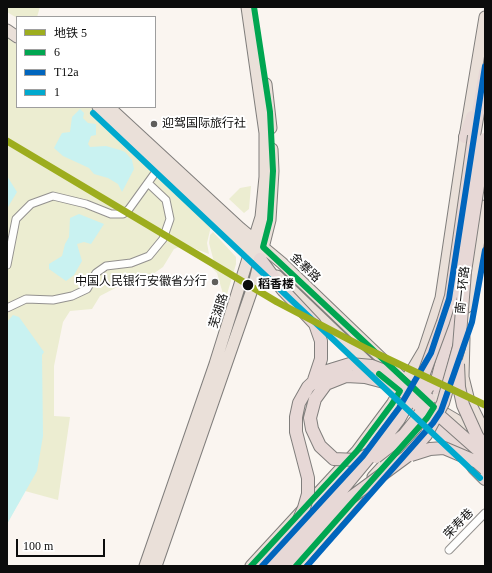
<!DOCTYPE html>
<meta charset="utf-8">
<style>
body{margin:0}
#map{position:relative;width:492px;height:573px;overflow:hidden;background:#faf5f0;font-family:"Times New Roman","Noto Sans SC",serif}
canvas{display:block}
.frame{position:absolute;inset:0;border:8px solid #0c0c0c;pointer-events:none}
.legend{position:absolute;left:16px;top:16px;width:140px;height:92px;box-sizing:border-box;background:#fff;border:1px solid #9e9e9e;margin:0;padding:5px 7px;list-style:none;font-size:12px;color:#0c0c0c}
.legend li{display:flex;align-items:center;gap:8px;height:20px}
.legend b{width:20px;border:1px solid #9e9e9e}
.scale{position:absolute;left:16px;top:539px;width:89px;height:18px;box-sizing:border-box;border:2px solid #0c0c0c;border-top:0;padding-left:5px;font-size:12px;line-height:14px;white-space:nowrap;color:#0c0c0c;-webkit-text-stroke:3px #fff;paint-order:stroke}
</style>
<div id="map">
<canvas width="492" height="573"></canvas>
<div class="frame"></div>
<ul class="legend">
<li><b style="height:5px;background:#9dad1e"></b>地铁 5</li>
<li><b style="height:5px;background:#00a651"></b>6</li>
<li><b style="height:5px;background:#0065bd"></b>T12a</li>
<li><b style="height:5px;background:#00a9ce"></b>1</li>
</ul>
<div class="scale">100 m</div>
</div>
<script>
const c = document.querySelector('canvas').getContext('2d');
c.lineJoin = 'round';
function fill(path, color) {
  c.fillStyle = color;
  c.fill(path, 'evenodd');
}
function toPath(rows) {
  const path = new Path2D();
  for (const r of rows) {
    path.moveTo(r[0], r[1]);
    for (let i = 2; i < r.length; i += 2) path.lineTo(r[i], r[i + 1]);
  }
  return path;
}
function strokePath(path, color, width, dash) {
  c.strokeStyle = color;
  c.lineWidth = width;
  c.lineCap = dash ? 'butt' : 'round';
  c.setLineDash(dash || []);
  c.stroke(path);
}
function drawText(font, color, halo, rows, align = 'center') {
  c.font = font + ' "Times New Roman","Noto Sans SC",serif';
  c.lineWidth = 4;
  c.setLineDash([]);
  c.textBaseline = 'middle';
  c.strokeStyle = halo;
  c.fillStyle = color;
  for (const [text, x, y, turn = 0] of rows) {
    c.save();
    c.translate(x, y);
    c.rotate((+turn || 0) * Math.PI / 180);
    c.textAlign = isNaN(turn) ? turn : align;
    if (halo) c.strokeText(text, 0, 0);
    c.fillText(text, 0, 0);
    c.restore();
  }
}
const green = toPath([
 [7,7,40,7,37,17,17,18,7,12],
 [7,37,17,45,17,107,90,107,212,222,207,243,209,254,185,245,174,249,163,267,146,279,123,284,100,296,92,309,70,311,63,322,54,366,54,416,70,417,58,500,25,491,7,524],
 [251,186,249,209,244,213,229,199,240,188],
 [213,232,236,257,236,264,225,301,217,273,212,268,214,262,209,243,210,235]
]);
const water = toPath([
 [80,109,84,113,83,118,88,123,96,124,96,135,91,136,88,144,90,147,106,146,120,150,125,152,132,160,134,169,122,192,118,184,108,178,94,174,89,168,63,156,54,148,62,133,70,132,72,117],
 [7,176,17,192,8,207,7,206],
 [79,214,104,224,91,244,84,242,77,244,82,261,74,275,66,281,49,269,49,264,62,256,65,244,69,237,70,218],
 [13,315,19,317,44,352,42,355,43,436,37,471,7,524,7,322]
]);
const street = toPath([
 [7,265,16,219,31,204,53,196,86,204,111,214,123,214,129,209,160,166],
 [7,308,26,299,53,300,72,296,87,289,96,273,106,266,131,263,149,256,163,239,170,219,166,200,148,183],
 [449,550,485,513]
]);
const primary = toPath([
 [7,30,17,37],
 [266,84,271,128],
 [98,107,255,255],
 [109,107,240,228,282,263,402,378],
 [277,276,374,369],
 [467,307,485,206],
 [464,338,463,377,469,401,485,433],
 [434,407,458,421,478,439],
 [373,477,427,418,434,407,445,377],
 [145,566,215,364,261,217,265,177,265,133,247,7],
 [156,566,254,284,270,220,273,171,272,149],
 [251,566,357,451,392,404,424,350,441,298,465,137,485,17],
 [296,566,357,496]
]);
const highway = toPath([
 [474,136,485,72],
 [465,137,472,117],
 [260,259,283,290],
 [435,388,460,291],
 [414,405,470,458],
 [464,454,474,468,485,479]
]);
const highwayBridge = toPath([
 [283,290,315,324,321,341,321,359,314,380],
 [458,364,459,387,463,405,477,436,485,447],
 [417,404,428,387],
 [371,453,357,460,334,459,320,446,312,429,310,418,315,399,326,384,346,376,365,377,384,382,407,394],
 [411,455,430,449,444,448,477,462,485,469],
 [376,457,404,435,416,420,429,399],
 [260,566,297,524,304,508,308,494,308,478,296,432,296,417,299,403,308,387,324,372,350,364,372,366,385,371,398,379,485,456],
 [272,566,341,491,380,444,399,419,423,376,443,322,451,296,474,136],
 [285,566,342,504,406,457,426,435,443,403,459,347,465,272,485,139]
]);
const bus1 = toPath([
 [254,7,270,112,273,171,270,220,263,247,434,407,427,418,296,566],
 [251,566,357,451,392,404,400,391,379,374]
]);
const bus2 = toPath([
 [262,566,363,456,399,408,431,353,449,299,485,66],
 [307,566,433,423,441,411,472,322,485,250]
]);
const bus3 = toPath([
 [93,113,480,478]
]);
const metro1 = toPath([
 [7,141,277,302,367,349,485,405]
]);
const markers = [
 [154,124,4,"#5f5e5c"],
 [215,282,4,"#5f5e5c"],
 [248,285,6,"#0c0c0c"]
];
const poiNames = [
 ["迎驾国际旅行社",162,124],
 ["中国人民银行安徽省分行",207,282,"right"]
];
const streetNames = [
 ["金寨路",305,268,43],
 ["南一环路",463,290,-84],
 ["芜湖路",219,311,-72],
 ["荣寿巷",459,524,-46]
];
const stopNames = [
 ["稻香楼",258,285]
];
fill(green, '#ecedd1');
fill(water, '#c9f2f1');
strokePath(street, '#93918f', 9);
strokePath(primary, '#807e7c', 13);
strokePath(highway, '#807e7c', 14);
strokePath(street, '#fefefd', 7);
strokePath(primary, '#eae0d9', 11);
strokePath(highway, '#e7d8d6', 12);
strokePath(highwayBridge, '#807e7c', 14, []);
strokePath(highwayBridge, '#e7d8d6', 12);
strokePath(bus1, '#00a651', 6);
strokePath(bus2, '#0065bd', 6);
strokePath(bus3, '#00a9ce', 6);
strokePath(metro1, '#9dad1e', 7);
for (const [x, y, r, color] of markers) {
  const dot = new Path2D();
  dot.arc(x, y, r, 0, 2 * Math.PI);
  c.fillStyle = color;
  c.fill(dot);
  strokePath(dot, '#fff', 1.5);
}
drawText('12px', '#0c0c0c', '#fff', poiNames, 'left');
drawText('12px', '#0c0c0c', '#fff', streetNames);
drawText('bold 12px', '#0c0c0c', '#fff', stopNames, 'left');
</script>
